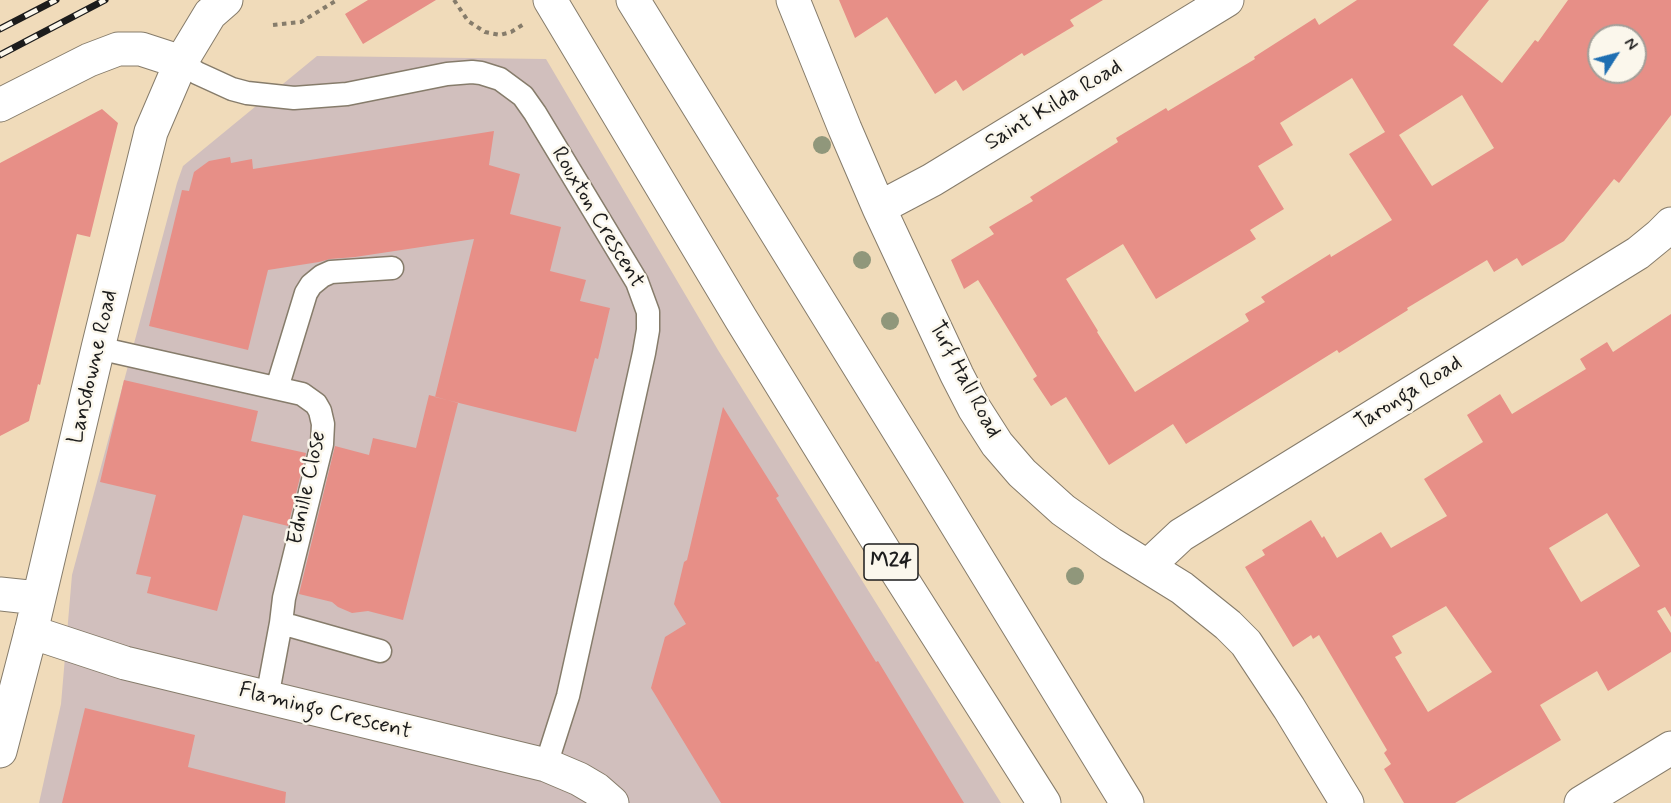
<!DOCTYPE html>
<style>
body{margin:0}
#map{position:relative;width:1671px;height:803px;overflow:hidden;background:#f0dbba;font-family:Mynerve,sans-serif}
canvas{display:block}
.north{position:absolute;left:1587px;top:24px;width:60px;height:60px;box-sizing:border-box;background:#fbf7ec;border:2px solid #a29f99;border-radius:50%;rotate:54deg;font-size:16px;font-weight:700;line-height:24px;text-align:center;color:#1c1c1c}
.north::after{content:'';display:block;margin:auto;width:21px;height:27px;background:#1f6fb2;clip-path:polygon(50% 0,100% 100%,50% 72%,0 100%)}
</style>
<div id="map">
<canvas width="1671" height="803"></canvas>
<div class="north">N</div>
</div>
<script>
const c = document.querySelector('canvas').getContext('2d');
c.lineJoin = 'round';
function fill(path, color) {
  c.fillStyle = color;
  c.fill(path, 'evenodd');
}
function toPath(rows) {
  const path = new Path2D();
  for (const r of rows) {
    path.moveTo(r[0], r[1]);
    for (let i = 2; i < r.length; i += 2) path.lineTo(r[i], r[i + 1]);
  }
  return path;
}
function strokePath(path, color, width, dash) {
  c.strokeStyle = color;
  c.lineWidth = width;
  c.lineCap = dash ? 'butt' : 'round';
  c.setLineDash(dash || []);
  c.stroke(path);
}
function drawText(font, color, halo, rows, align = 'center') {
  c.font = font + ' Mynerve,sans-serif';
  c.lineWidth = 5;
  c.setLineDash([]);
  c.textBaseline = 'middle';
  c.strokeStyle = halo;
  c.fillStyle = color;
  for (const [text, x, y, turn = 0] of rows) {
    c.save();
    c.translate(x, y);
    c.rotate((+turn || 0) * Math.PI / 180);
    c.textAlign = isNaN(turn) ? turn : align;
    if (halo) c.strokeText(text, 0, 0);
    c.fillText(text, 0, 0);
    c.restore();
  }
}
const industrial = toPath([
 [317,56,546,59,718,350,1001,803,39,803,61,704,72,575,177,183,183,166]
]);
const building = toPath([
 [368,0,436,0,363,44,345,14],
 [839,0,1103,0,1070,20,1074,26,1024,56,1022,53,963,91,956,80,935,94,887,17,855,38],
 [1357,0,1489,0,1453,45,1502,83,1535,40,1538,42,1568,0,1671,0,1671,115,1619,183,1614,179,1564,241,1522,266,1517,258,1494,272,1487,260,1407,308,1408,310,1339,353,1337,350,1186,444,1173,424,1109,465,1066,397,1051,406,1033,379,1037,376,978,280,964,289,951,260,994,234,989,227,1033,201,1030,197,1118,142,1116,138,1166,108,1168,111,1255,59,1254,57,1315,18,1319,25],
 [1599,36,1635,36,1635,72,1599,72],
 [1352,78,1385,132,1349,154,1392,220,1331,257,1330,254,1261,297,1265,302,1245,314,1249,321,1135,392,1097,332,1098,331,1066,279,1123,244,1156,299,1256,239,1250,230,1284,209,1258,166,1293,145,1280,123],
 [1462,95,1494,148,1432,186,1399,135],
 [102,109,118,123,90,237,77,234,40,385,38,384,29,421,0,436,0,163],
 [494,131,489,165,520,174,510,214,561,227,550,271,586,280,580,301,610,308,598,359,595,358,576,432,435,397,474,239,355,257,330,259,319,262,268,270,248,350,149,326,182,190,189,191,194,172,209,161,230,157,231,163,252,159,253,169],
 [1671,314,1671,617,1665,607,1657,611,1671,633,1671,652,1608,691,1597,671,1540,705,1561,740,1455,803,1404,803,1384,769,1391,764,1384,753,1387,750,1319,635,1313,639,1311,635,1293,647,1245,567,1265,555,1262,550,1311,520,1322,538,1324,536,1337,558,1381,532,1391,548,1447,516,1424,479,1483,442,1467,415,1500,394,1512,414,1586,369,1580,359,1607,342,1613,352],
 [1607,513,1640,566,1581,602,1549,548],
 [1446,606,1492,672,1428,712,1395,657,1402,653,1392,636],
 [124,380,258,411,251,441,306,453,288,526,243,515,217,611,147,593,151,577,136,574,156,495,100,482],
 [429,395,458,403,403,620,368,611,352,613,338,607,332,602,299,594,335,446,369,455,373,438,416,448],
 [723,407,779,496,776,498,876,662,878,661,964,803,721,803,651,688,665,637,686,624,674,604,684,562,687,560],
 [85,708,195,735,188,767,286,792,285,803,62,803]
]);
const path = toPath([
 [454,0,468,21,485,32,500,35,511,32,524,24],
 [273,25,301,22,337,0]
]);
const service = toPath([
 [181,62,197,73,232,89,247,93,294,98,347,94,447,74,472,72,481,73,500,79,523,96,535,113,637,282,648,312,648,330,644,353,568,696,546,765],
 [98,348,302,394,316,404,320,411,323,424,322,444,284,598,281,623,380,651],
 [277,388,306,293,311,285,322,276,331,272,392,268],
 [267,698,281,623]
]);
const minor = toPath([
 [793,0,845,129,879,208,957,375,974,408,997,444,1022,473,1063,510,1111,544,1182,588,1228,625,1246,643,1289,708,1347,803],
 [0,105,89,60,118,49,141,49,181,62],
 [879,208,932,180,1227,0],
 [1148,566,1181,535,1638,253,1660,235,1671,224],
 [0,594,38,598],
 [31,632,98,348,151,132,181,62,210,14,226,0],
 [1581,803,1671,748]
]);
const tertiary = toPath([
 [0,751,31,632,125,663,546,765,579,779,596,789,612,803]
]);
const primary = toPath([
 [550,0,741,319,889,559,1044,803],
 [633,0,933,486,1127,803]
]);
const rail = toPath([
 [0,29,56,0],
 [0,55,105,0]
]);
const trees = [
 [822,145],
 [862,260],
 [890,321],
 [1075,576]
];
const shields = [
 [891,562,54]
];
const shieldNames = [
 ["M24",891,562]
];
const streetNames = [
 ["Saint Kilda Road",1054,106,-31],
 ["Rouxton Crescent",597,218,59],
 ["Lansdowne Road",94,367,-77],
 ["Turf Hall Road",964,380,62],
 ["Taronga Road",1409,394,-32],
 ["Ednille Close",308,488,-78],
 ["Flamingo Crescent",325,712,14]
];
fill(industrial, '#d1bfbd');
fill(building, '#e78f87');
strokePath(service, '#867c6b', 25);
strokePath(minor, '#867c6b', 35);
strokePath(tertiary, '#867c6b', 35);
strokePath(primary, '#867c6b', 35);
strokePath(path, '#867c6b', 4, [4.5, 4.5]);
strokePath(service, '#fff', 22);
strokePath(minor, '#fff', 33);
strokePath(tertiary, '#fff', 33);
strokePath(primary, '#fff', 33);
strokePath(rail, '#1c1c1c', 7);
strokePath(rail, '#fbf7ec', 4.5, [14]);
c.fillStyle = '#90977b';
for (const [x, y] of trees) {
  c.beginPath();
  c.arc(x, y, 9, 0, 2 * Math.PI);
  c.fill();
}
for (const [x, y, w] of shields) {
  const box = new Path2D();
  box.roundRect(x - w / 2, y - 18, w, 36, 4.5);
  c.fillStyle = '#fbf7ec';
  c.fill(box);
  strokePath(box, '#1c1c1c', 1.5);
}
drawText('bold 21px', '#1c1c1c', null, shieldNames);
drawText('22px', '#1c1c1c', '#fbf7ec', streetNames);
</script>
